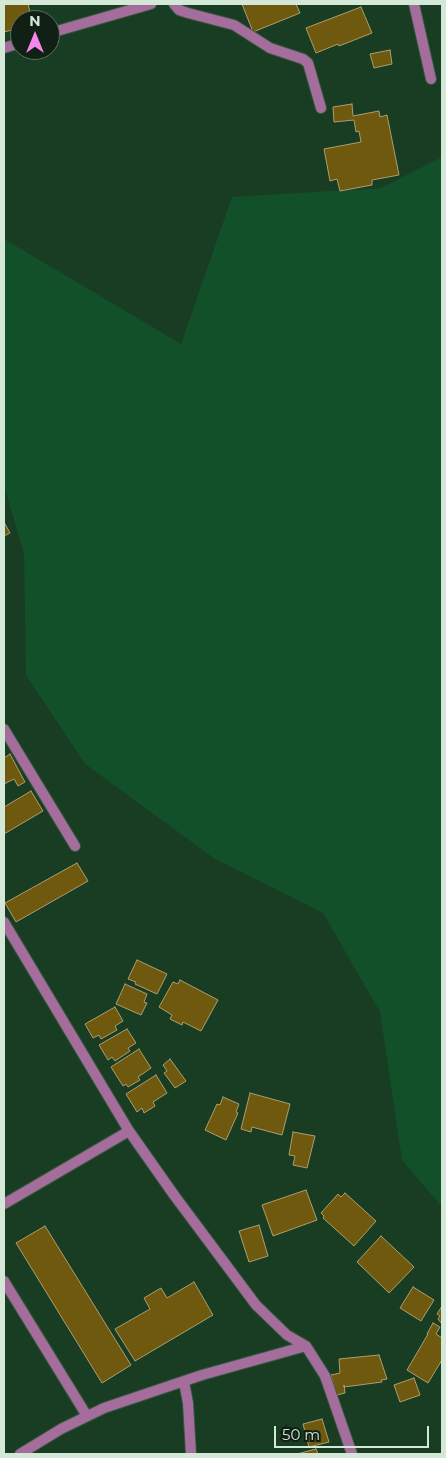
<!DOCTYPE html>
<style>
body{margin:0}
#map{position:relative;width:446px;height:1458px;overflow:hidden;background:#183d23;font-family:Montserrat,sans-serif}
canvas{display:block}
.frame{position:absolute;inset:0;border:5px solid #d3e8d7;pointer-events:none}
.north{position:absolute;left:10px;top:10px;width:50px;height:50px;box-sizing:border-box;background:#102014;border:1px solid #5e7062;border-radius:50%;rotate:0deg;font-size:14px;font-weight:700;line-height:20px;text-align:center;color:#d3e8d7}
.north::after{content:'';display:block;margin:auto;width:18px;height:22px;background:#f788eb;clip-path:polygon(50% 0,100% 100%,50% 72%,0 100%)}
.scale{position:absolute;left:274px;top:1426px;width:155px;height:22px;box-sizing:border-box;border:2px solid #d3e8d7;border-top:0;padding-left:6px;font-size:15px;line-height:18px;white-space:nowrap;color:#d3e8d7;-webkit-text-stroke:4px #102014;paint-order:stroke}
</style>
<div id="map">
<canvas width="446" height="1458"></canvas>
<div class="frame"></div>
<div class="north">N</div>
<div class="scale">50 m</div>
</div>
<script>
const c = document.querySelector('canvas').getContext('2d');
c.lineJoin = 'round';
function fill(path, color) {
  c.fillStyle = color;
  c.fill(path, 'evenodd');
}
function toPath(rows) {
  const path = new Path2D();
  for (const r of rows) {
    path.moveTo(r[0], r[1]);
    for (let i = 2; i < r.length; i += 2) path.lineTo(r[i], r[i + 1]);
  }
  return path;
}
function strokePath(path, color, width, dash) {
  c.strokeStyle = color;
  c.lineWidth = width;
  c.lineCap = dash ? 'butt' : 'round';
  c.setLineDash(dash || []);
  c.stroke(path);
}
const green = toPath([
 [442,157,442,1207,402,1160,380,1012,323,913,215,859,85,764,26,675,24,553,4,486,4,239,181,344,232,197,381,188]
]);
const building = toPath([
 [4,4,28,4,32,20,20,20,20,28,4,32,4,4],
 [242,4,296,4,300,13,253,32,242,4],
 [361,7,372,33,339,46,338,44,316,53,306,28,361,7],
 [390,50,392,64,374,68,370,54,390,50],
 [352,104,353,116,379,111,380,117,387,115,399,175,372,180,372,185,340,191,337,179,330,181,324,149,361,142,359,131,356,132,354,120,334,122,333,107,352,104],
 [4,522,10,533,4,536,4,522],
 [10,754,25,782,18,786,14,779,4,784,4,758,10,754],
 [31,791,43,811,4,834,4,807,31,791],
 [77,863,88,881,16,922,5,903,77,863],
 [137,960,167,974,157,994,135,984,136,982,128,979,137,960],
 [180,980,218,1000,201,1031,183,1022,182,1025,170,1019,172,1015,159,1007,173,982,178,984,180,980],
 [125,984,147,994,144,1002,147,1003,141,1015,116,1004,125,984],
 [115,1007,123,1021,115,1026,117,1030,101,1039,99,1035,93,1038,85,1024,115,1007],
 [127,1029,136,1043,128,1048,130,1051,115,1061,112,1057,108,1060,99,1045,127,1029],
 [139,1049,151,1068,138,1077,140,1080,128,1087,126,1084,123,1086,111,1067,139,1049],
 [170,1059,186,1081,175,1088,164,1073,167,1071,163,1065,170,1059],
 [156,1075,167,1093,153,1102,155,1106,144,1113,142,1108,137,1112,126,1094,156,1075],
 [250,1093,290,1104,282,1135,252,1127,251,1132,241,1129,250,1093],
 [223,1097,239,1104,236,1112,238,1113,226,1140,205,1130,217,1104,220,1105,223,1097],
 [293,1132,315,1136,307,1168,293,1165,295,1156,289,1155,293,1132],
 [306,1190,317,1220,273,1236,262,1205,306,1190],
 [345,1193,376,1221,354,1246,323,1218,324,1216,321,1213,338,1194,341,1197,345,1193],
 [259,1225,268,1256,249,1262,239,1231,259,1225],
 [45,1226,131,1365,102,1383,16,1243,45,1226],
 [381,1236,414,1267,389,1293,357,1262,381,1236],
 [194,1282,213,1315,135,1361,115,1329,150,1309,144,1298,161,1288,167,1298,194,1282],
 [413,1287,434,1300,421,1321,400,1308,413,1287],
 [442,1306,442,1324,438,1319,440,1316,437,1314,442,1306],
 [433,1323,440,1327,436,1334,442,1338,442,1360,428,1383,407,1370,428,1334,427,1334,433,1323],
 [379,1355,387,1379,381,1380,382,1382,344,1387,344,1385,345,1393,337,1395,331,1375,340,1373,339,1359,379,1355],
 [414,1378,420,1395,400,1402,394,1385,414,1378],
 [322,1419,329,1442,309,1447,303,1424,322,1419],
 [316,1449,318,1454,297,1454,316,1449]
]);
const minor = toPath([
 [174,4,179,10,188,13,234,25,270,48,303,59,308,63,321,108],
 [414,4,431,79],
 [50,33,151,4],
 [4,48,20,43],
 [4,729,75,846],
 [4,922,129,1131,174,1195,256,1305,287,1335,306,1346,325,1376,352,1454],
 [4,1204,129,1131],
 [4,1281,87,1416],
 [184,1382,188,1403,191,1454],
 [20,1454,61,1429,104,1408,202,1375,306,1346]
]);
fill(green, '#125029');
fill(building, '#6e590e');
strokePath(building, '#ad9e72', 1);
strokePath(minor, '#365840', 12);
strokePath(minor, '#a46d9c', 10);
</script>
